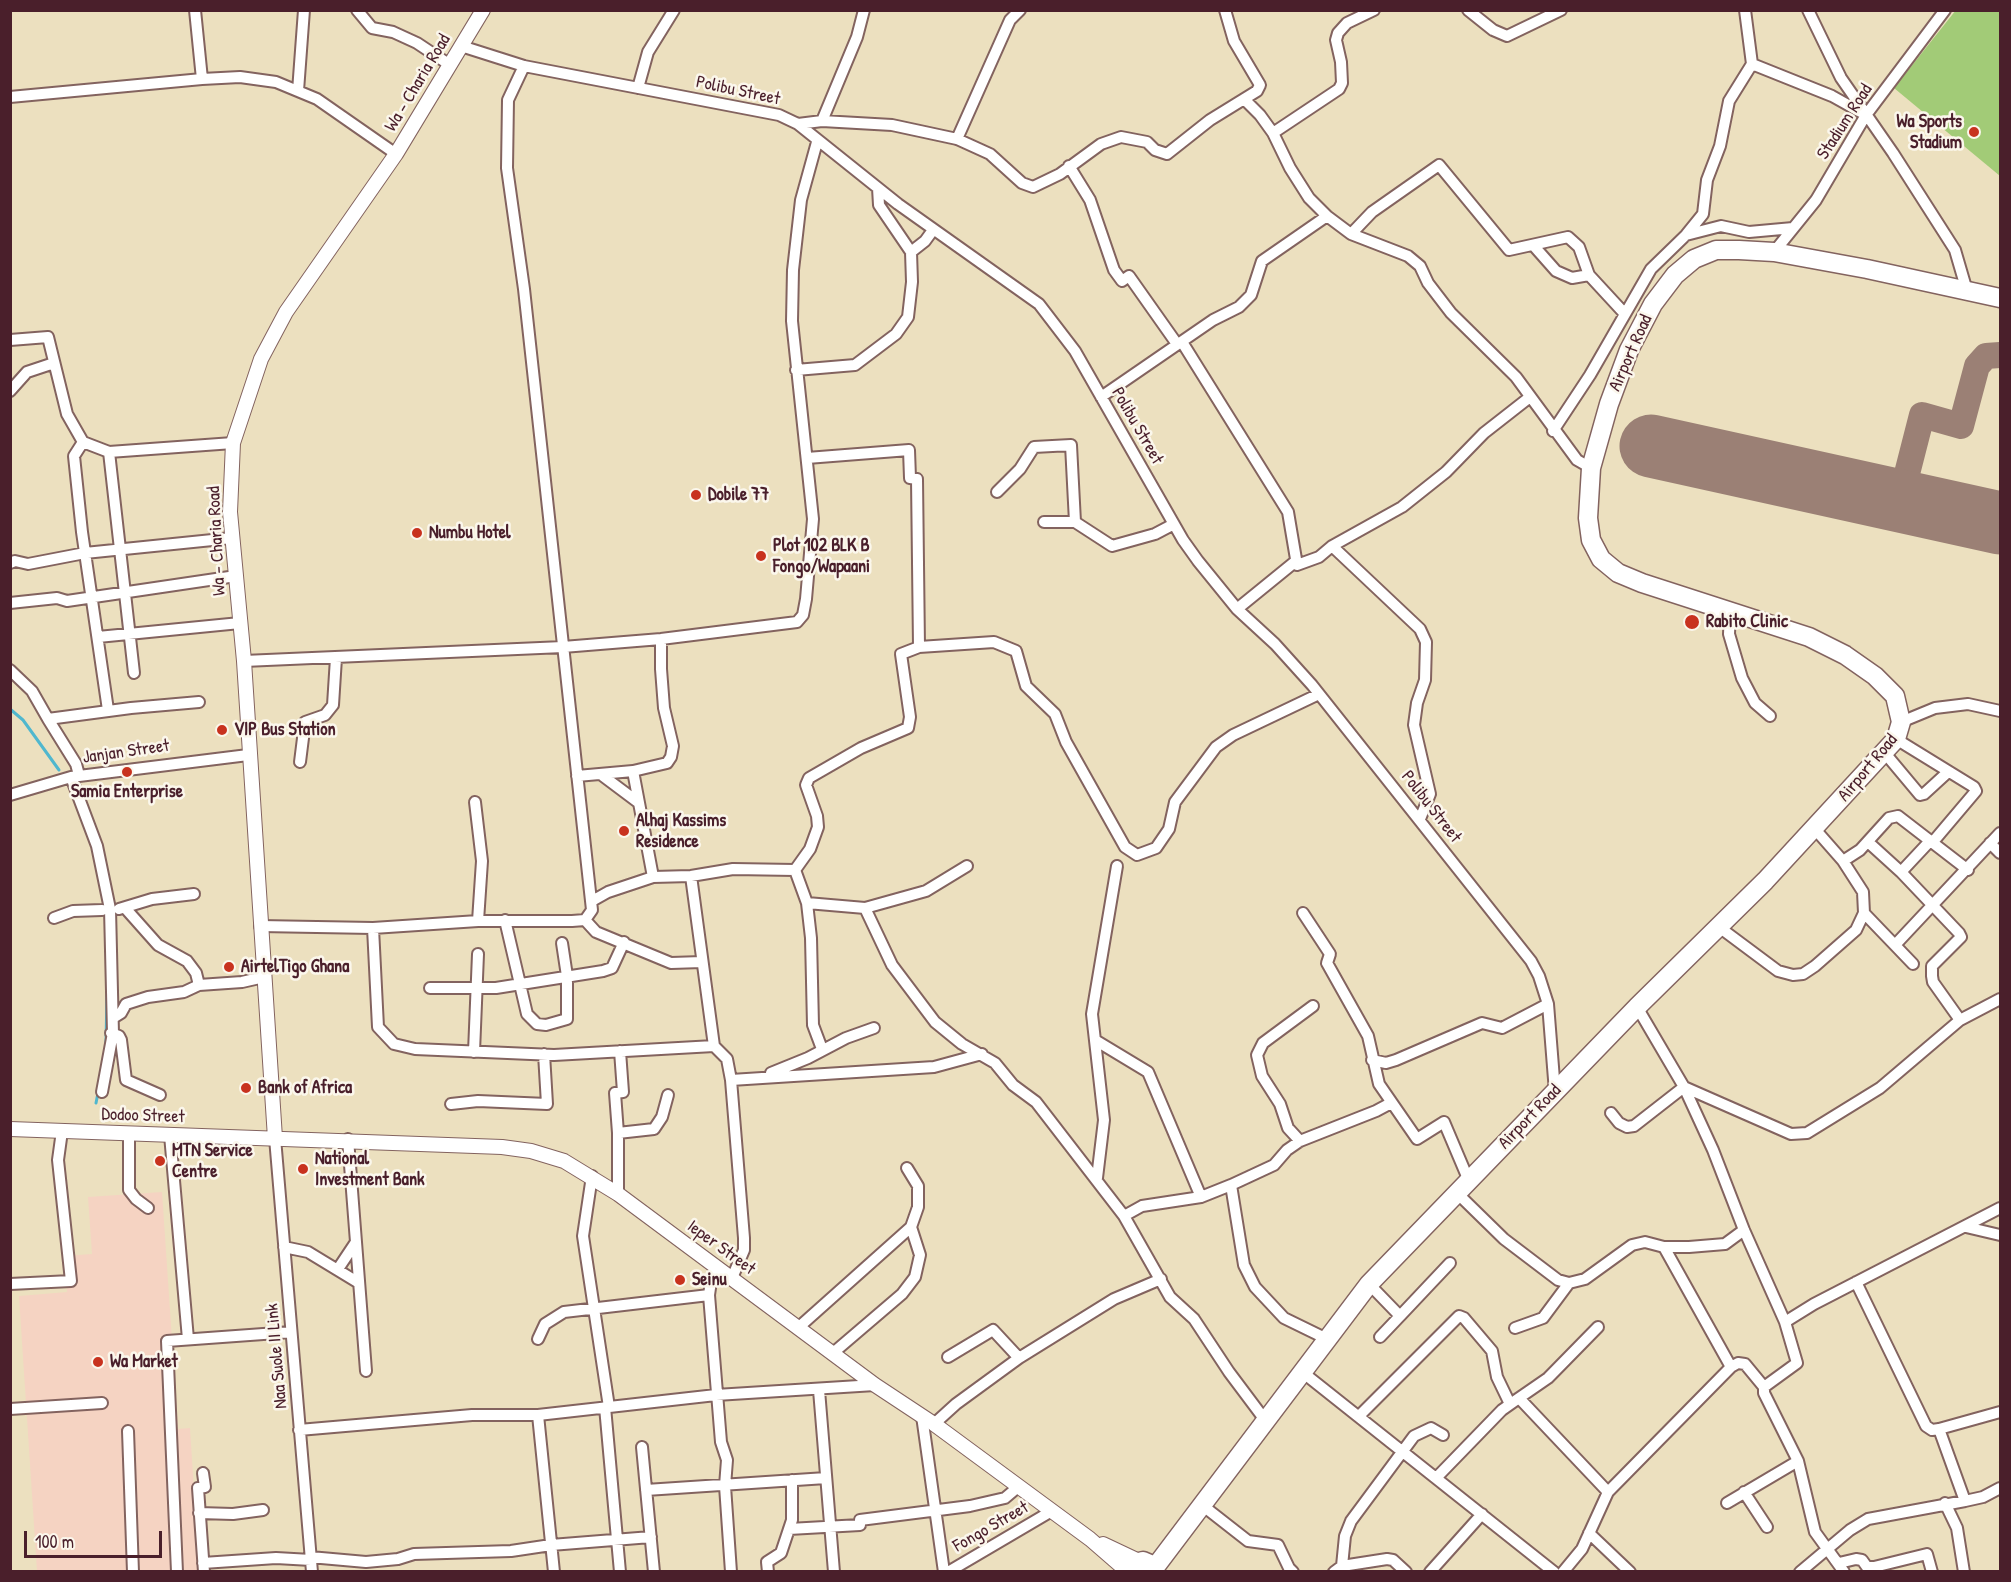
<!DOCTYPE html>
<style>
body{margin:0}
#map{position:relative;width:2011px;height:1582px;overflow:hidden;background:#ece0bf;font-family:"Patrick Hand",sans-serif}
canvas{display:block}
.frame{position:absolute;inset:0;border:12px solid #4a1f2b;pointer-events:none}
.scale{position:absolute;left:24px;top:1531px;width:138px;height:27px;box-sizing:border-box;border:3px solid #4a1f2b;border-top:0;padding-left:8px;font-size:18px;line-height:21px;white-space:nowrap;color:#4a1f2b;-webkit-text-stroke:4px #fbf7ec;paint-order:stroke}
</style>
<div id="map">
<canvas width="2011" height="1582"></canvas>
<div class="frame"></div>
<div class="scale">100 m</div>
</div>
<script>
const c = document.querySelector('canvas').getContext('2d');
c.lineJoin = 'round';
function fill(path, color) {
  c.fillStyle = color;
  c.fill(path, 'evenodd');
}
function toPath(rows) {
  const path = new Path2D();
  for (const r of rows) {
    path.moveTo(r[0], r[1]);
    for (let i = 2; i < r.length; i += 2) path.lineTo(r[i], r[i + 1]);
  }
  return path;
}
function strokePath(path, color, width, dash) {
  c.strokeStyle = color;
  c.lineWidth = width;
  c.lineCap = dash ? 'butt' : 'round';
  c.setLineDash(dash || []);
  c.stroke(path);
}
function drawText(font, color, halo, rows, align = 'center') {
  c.font = font + ' "Patrick Hand",sans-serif';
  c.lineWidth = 5;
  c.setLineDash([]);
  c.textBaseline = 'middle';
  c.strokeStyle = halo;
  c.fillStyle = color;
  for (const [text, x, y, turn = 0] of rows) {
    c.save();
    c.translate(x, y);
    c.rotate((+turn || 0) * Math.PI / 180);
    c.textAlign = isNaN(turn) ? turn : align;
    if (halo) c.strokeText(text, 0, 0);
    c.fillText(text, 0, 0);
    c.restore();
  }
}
const built = toPath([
 [162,1192,178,1429,190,1428,199,1571,37,1571,19,1296,67,1292,65,1256,92,1254,88,1197]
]);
const green = toPath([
 [1956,10,2000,11,2000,176,1894,88]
]);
const stream = toPath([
 [10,709,23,720,59,770],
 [106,1042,107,995],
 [96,1103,98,1093]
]);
const taxiway = toPath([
 [1900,501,1922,415,1961,426,1977,366,1986,356,2000,355]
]);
const runway = toPath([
 [1651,446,2000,523]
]);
const minor = toPath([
 [195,10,202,79],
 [357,10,372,28,393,32,417,43,450,65],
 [1468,10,1493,30,1507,36,1561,10],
 [1808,10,1841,78,1893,153,1955,250,1967,291],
 [461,46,524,66,779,115,798,124,898,204,1039,304,1075,351,1183,540,1198,561,1237,609,1275,644,1312,685,1531,961,1539,976,1548,1004,1555,1092],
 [1752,64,1832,96,1866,115],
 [638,88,648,52,674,10],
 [298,91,304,10],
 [10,97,202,79,240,77,276,82,317,99,396,154],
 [1244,99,1260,115,1273,133,1290,168,1309,198,1327,216,1351,234,1408,256,1420,266,1428,283,1451,313,1516,377,1577,460,1591,468],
 [822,121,857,37,864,10],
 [798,124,822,121,892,125,957,139,990,154,1022,183,1033,187,1060,174,1101,144,1121,137,1147,142,1155,150,1167,154,1210,120,1257,91,1260,85,1234,41,1225,10],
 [1273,133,1339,89,1342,83,1341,62,1336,40,1338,33,1347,23,1374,10],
 [957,139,1010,20,1020,10],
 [1069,166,1090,200,1114,270,1122,281,1129,276,1177,344],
 [878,188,879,205,911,252],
 [1351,234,1372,212,1439,165,1509,250,1568,237,1579,247,1589,275,1625,314],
 [1686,235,1721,226,1749,232,1793,228],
 [1533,245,1556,271,1572,278,1589,275],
 [1774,252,1816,200,1866,115,1945,10],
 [10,340,48,337,67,414,83,442],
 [1182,342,1288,512,1297,565],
 [796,370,855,365,896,334,908,317,912,282,911,252,925,241,933,230],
 [10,391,27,372,54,363],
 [1101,397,1213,320,1239,307,1251,295,1262,261,1327,216],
 [1553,431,1590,375,1651,269,1686,235,1703,214,1707,180,1720,146,1729,101,1752,64,1745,10],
 [109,452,134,673],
 [997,492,1020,469,1034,447,1071,445,1075,522],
 [1044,522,1075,522,1112,546,1155,534,1174,524],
 [1332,546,1420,629,1426,642,1425,680,1417,703,1414,725,1430,794,1420,819],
 [10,563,15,561,28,564,85,553,232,538],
 [10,603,57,598,67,601,236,576],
 [1237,609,1296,561,1297,565,1319,557,1332,546,1402,507,1446,472,1484,433,1530,397],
 [1730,611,1729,634,1742,678,1755,703,1770,716],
 [98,637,240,623],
 [919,647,994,642,1016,651,1026,686,1055,714,1066,742,1125,847,1137,855,1156,848,1169,829,1175,802,1216,747,1233,735,1319,694],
 [244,661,563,647,661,639,797,622,803,615,806,599,813,519,792,321,793,270,801,200,817,142],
 [10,670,32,691,48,719,131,708,199,702],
 [108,710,82,532,74,456,83,442,109,452,233,443],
 [48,719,76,764,79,775],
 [1901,722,1935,708,1968,704,2000,711],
 [1896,739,1974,787,1976,791,1932,843],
 [1884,752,1920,795,1924,794,1948,772],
 [300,762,305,722,325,715,333,705,336,658],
 [633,771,667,763,671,757,673,746,664,708,661,669,661,639],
 [577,776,633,771,653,877],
 [603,776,639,803],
 [71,777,97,846,110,909,113,1033,102,1092],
 [10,795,71,777,248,755],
 [475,802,482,861,478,921],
 [1868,842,1901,872,1930,841],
 [1990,843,2000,853],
 [1843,861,1860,850,1889,818,1898,816,1968,870],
 [795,870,807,903,865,908,892,965,935,1022,962,1044,995,1063,1013,1085,1036,1102,1124,1216,1170,1297,1194,1319,1229,1372,1265,1420],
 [1901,872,1959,933,1961,937,1932,966,1932,976,1933,982,1960,1020],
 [691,876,714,1046,727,1059,731,1080],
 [592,901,608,892,653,877,691,876,733,869,795,870,810,849,818,827,817,816,806,785,809,778,861,748,908,728,910,717,901,654,919,647,917,479,910,478,909,450,807,458],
 [807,903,811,938,813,1025,822,1049],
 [865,908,926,891,967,866],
 [119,909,152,899,194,894],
 [126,909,158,945,187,961,196,973,199,985],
 [1303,913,1330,954,1327,963,1368,1036,1379,1084,1417,1139,1444,1122,1469,1181],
 [1864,913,1913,964],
 [54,918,73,911,102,910],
 [505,920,527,1014,537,1024,546,1025,567,1019,567,976,562,943],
 [585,920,596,932,671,963,702,962],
 [260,926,373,928,478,921,572,921,585,920,592,910,524,289,507,168,508,100,524,66],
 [1719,927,1778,971,1793,975,1803,974,1815,966,1856,930,1864,913,1863,892,1843,861,1814,828],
 [373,928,378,1027,394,1044,415,1049,554,1055,714,1046],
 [1895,945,2000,833],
 [430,988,496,988,603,971,612,968,624,942],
 [1637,1007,1684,1087,1713,1150,1744,1230,1785,1322,1797,1363,1764,1387,1764,1393,1798,1461,1815,1532,1844,1572],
 [113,1018,121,1013,126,1004,148,997,184,992,199,985,242,982,264,977],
 [111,1033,119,1036,121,1040,126,1080,160,1095],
 [1095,1040,1148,1072,1201,1197],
 [474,1052,478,954],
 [1372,1060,1386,1063,1396,1060,1482,1023,1502,1028,1548,1004],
 [771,1073,808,1058,846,1038,874,1028],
 [451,1104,478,1101,547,1104,544,1054],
 [1611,1113,1619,1123,1627,1127,1634,1126,1684,1087,1791,1134,1807,1133,1880,1088,1960,1020,2000,999],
 [618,1133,654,1129,662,1117,668,1095],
 [129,1135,129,1190,136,1199,148,1208],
 [170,1135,188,1339],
 [275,1138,312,1572],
 [348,1139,366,1371],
 [1300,1141,1288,1128,1280,1104,1262,1076,1257,1055,1263,1043,1313,1006],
 [592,1176,583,1236,609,1407],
 [1097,1178,1104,1120,1092,1014,1117,866],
 [1231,1185,1244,1265,1255,1287,1284,1318,1327,1339],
 [1457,1193,1504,1239,1558,1280,1569,1283,1585,1279,1632,1245,1645,1242,1664,1247,1689,1247,1725,1244,1744,1230],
 [618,1194,618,1133,615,1093,623,1092,620,1051],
 [1124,1216,1142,1206,1201,1197,1231,1185,1274,1165,1287,1150,1300,1141,1376,1111,1391,1103],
 [1966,1227,2000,1235],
 [284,1247,308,1252,359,1283],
 [1664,1247,1731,1367],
 [338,1269,356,1242],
 [719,1269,711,1281,709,1295,721,1442,727,1460,725,1486,731,1572],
 [732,1278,744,1250,744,1238,731,1080,934,1067,982,1054],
 [1856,1282,1926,1426,1932,1430,1939,1429,2000,1412],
 [10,1284,71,1281,58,1160,62,1131],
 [1369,1284,1400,1316,1450,1263],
 [1785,1322,1814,1304,2000,1208],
 [799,1327,911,1227,918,1207,918,1186,907,1168],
 [1515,1328,1543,1318,1569,1283],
 [1380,1337,1400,1316],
 [538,1339,545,1324,564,1312,709,1295],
 [833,1353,902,1294,915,1277,920,1255,911,1227],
 [948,1357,993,1330,1019,1358],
 [1301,1371,1554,1572],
 [819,1390,834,1572],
 [1519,1398,1548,1378,1598,1327],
 [605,1407,620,1572],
 [10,1409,102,1403],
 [538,1415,554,1572],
 [922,1416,944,1572],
 [1359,1416,1459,1316,1464,1318,1492,1351,1497,1377,1510,1404],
 [934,1424,956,1404,1019,1358,1114,1299,1161,1279],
 [1939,1429,1965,1501],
 [299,1430,472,1415,538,1415,716,1395,875,1385],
 [128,1431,133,1572],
 [642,1447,654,1572],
 [203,1473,205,1487,198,1488,204,1572],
 [1437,1477,1502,1410,1519,1398,1608,1492],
 [646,1490,826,1478],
 [1744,1492,1767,1527],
 [1727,1503,1798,1461],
 [1945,1503,1957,1528,1964,1572],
 [1202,1505,1248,1541,1278,1545,1289,1568,1293,1572],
 [199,1513,233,1514,263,1510],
 [789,1529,860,1525,860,1520,970,1506,1005,1498,1018,1487],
 [1589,1533,1630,1572],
 [310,1557,366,1562,398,1559,414,1554,511,1551,551,1545,651,1537],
 [203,1563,276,1558,311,1560],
 [1839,1563,1856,1559,1862,1560,1867,1567,1874,1567,1927,1554,1932,1572],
 [1342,1566,1387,1559,1393,1560,1406,1572],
 [177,1572,167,1341,291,1332],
 [768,1572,767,1562,781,1553,792,1520,792,1480],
 [948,1572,1050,1512],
 [1334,1572,1342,1566,1345,1536,1351,1521,1414,1436,1431,1428,1443,1435],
 [1430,1572,1482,1514],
 [1563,1572,1582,1549,1608,1492,1731,1367,1738,1363,1745,1364,1764,1387],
 [1800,1572,1850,1530,1868,1519,1965,1501,1983,1497,2000,1488]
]);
const tertiary = toPath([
 [10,1129,502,1147,531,1151,564,1161,618,1194,875,1385,934,1424,1090,1539,1128,1572],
 [275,1138,244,661,230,512,233,443,261,359,286,312,396,154,483,10],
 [1103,1544,1139,1561]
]);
const trunk = toPath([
 [1153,1570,1369,1284,1637,1007,1765,881,1896,739,1901,722,1895,696,1875,676,1845,655,1809,637,1642,583,1618,573,1601,559,1591,540,1588,518,1591,468,1609,404,1629,350,1653,304,1675,275,1694,259,1716,250,1739,250,1774,252,1867,269,2000,298],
 [1130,1572,1136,1563,1143,1561,1150,1564,1153,1572]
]);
const markers = [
 [1974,132,6,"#c8321e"],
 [696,495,6,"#c8321e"],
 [417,533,6,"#c8321e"],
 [761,556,6,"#c8321e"],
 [1692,622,8,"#c8321e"],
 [222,730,6,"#c8321e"],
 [127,772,6,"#c8321e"],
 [624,831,6,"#c8321e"],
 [229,967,6,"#c8321e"],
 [246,1088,6,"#c8321e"],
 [160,1161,6,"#c8321e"],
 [303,1169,6,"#c8321e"],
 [680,1280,6,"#c8321e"],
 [98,1362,6,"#c8321e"]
];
const streetNames = [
 ["Wa - Charia Road",418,83,-59],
 ["Polibu Street",738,91,12],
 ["Stadium Road",1845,122,-57],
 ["Airport Road",1631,353,-66],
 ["Polibu Street",1137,426,60],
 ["Wa - Charia Road",217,541,-93],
 ["Janjan Street",126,752,-8],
 ["Airport Road",1868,768,-50],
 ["Polibu Street",1431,807,52],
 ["Dodoo Street",143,1116,2],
 ["Airport Road",1530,1117,-46],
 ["Ieper Street",721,1248,36],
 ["Naa Suole II Link",277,1356,-95],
 ["Fongo Street",991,1527,-30]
];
const poiNames = [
 ["Wa Sports",1962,122,"right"],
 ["Stadium",1962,143,"right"],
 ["Dobile 77",708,495],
 ["Numbu Hotel",429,533],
 ["Plot 102 BLK B",773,546],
 ["Fongo/Wapaani",773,567],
 ["Rabito Clinic",1706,622],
 ["VIP Bus Station",234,730],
 ["Samia Enterprise",127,792,"center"],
 ["Alhaj Kassims",636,821],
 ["Residence",636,842],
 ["AirtelTigo Ghana",241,967],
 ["Bank of Africa",258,1088],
 ["MTN Service",172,1151],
 ["Centre",172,1172],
 ["National",315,1159],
 ["Investment Bank",315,1180],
 ["Seinu",692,1280],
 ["Wa Market",110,1362]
];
fill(built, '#f5d3c2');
fill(green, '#a2cb77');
strokePath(stream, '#50b7ce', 3);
strokePath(taxiway, '#9b8075', 26);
strokePath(runway, '#9b8075', 63);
strokePath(minor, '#83635f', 14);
strokePath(tertiary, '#83635f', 16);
strokePath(trunk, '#83635f', 21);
strokePath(minor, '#fff', 10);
strokePath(tertiary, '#fff', 14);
strokePath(trunk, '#fff', 18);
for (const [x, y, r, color] of markers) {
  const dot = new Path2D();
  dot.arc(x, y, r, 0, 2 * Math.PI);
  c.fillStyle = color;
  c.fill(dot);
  strokePath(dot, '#fbf7ec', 2);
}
drawText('18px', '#4a1f2b', '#fbf7ec', streetNames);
drawText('bold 18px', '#4a1f2b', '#fbf7ec', poiNames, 'left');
</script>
